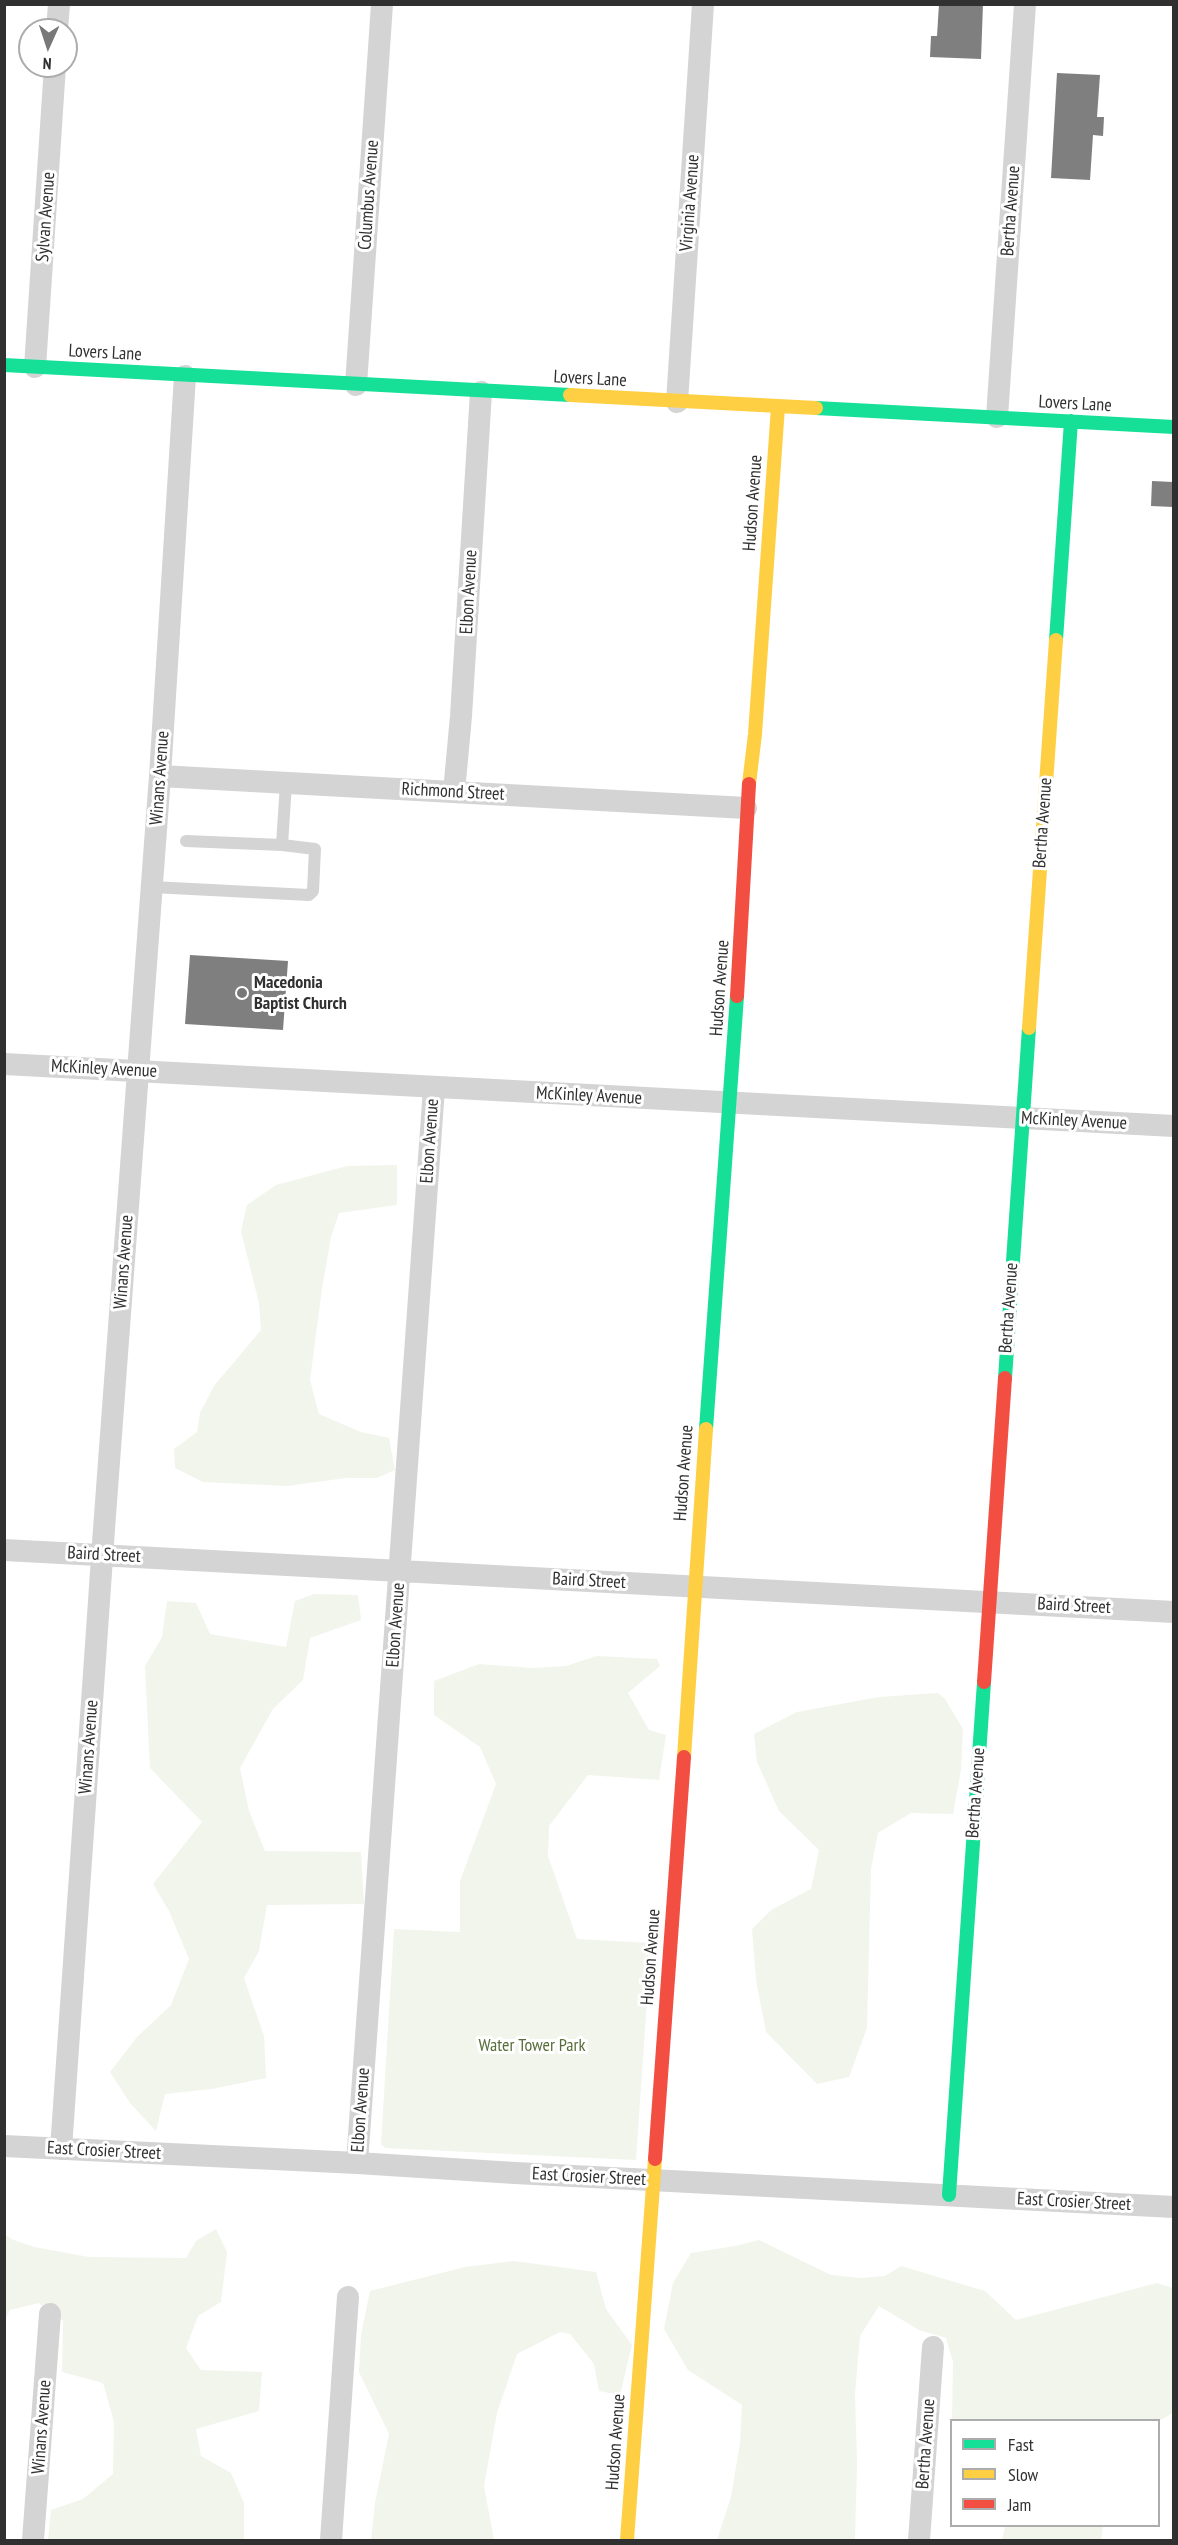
<!DOCTYPE html>
<style>
body{margin:0}
#map{position:relative;width:1178px;height:2545px;overflow:hidden;background:#fff;font-family:"PT Sans Narrow",sans-serif}
canvas{display:block}
.frame{position:absolute;inset:0;border:6px solid #303030;pointer-events:none}
.legend{position:absolute;left:950px;top:2419px;width:210px;height:108px;box-sizing:border-box;background:#fff;border:2px solid #acacac;margin:0;padding:8px 10px;list-style:none;font-size:18px;color:#303030}
.legend li{display:flex;align-items:center;gap:12px;height:30px}
.legend b{width:30px;border:2px solid #acacac}
.north{position:absolute;left:18px;top:18px;width:60px;height:60px;box-sizing:border-box;background:#fff;border:2px solid #acacac;border-radius:50%;rotate:183deg;font-size:16px;font-weight:700;line-height:24px;text-align:center;color:#303030}
.north::after{content:'';display:block;margin:auto;width:21px;height:27px;background:#787878;clip-path:polygon(50% 0,100% 100%,50% 72%,0 100%)}
</style>
<div id="map">
<canvas width="1178" height="2545"></canvas>
<div class="frame"></div>
<ul class="legend">
<li><b style="height:8px;background:#16e098"></b>Fast</li>
<li><b style="height:8px;background:#ffcf43"></b>Slow</li>
<li><b style="height:8px;background:#f24e42"></b>Jam</li>
</ul>
<div class="north">N</div>
</div>
<script>
const c = document.querySelector('canvas').getContext('2d');
c.lineJoin = 'round';
function fill(path, color) {
  c.fillStyle = color;
  c.fill(path, 'evenodd');
}
function toPath(rows) {
  const path = new Path2D();
  for (const r of rows) {
    path.moveTo(r[0], r[1]);
    for (let i = 2; i < r.length; i += 2) path.lineTo(r[i], r[i + 1]);
  }
  return path;
}
function strokePath(path, color, width, dash) {
  c.strokeStyle = color;
  c.lineWidth = width;
  c.lineCap = dash ? 'butt' : 'round';
  c.setLineDash(dash || []);
  c.stroke(path);
}
function drawText(font, color, halo, rows, align = 'center') {
  c.font = font + ' "PT Sans Narrow",sans-serif';
  c.lineWidth = 6;
  c.setLineDash([]);
  c.textBaseline = 'middle';
  c.strokeStyle = halo;
  c.fillStyle = color;
  for (const [text, x, y, turn = 0] of rows) {
    c.save();
    c.translate(x, y);
    c.rotate((+turn || 0) * Math.PI / 180);
    c.textAlign = isNaN(turn) ? turn : align;
    if (halo) c.strokeText(text, 0, 0);
    c.fillText(text, 0, 0);
    c.restore();
  }
}
const green = toPath([
 [397,1165,397,1205,339,1213,331,1237,322,1289,310,1380,319,1414,361,1432,389,1438,395,1470,377,1478,346,1478,287,1486,203,1482,175,1468,174,1449,197,1432,200,1413,214,1386,261,1330,259,1303,241,1231,247,1205,276,1185,347,1166],
 [314,1594,358,1595,361,1620,310,1638,303,1680,273,1709,240,1768,249,1811,265,1851,361,1852,364,1904,267,1905,259,1951,244,1978,264,2036,266,2078,212,2089,165,2094,156,2131,130,2103,110,2072,137,2037,171,2005,189,1959,169,1911,153,1884,202,1822,150,1768,145,1666,162,1637,167,1601,196,1603,210,1634,286,1647,295,1601],
 [597,1656,657,1659,660,1666,628,1693,649,1730,666,1735,659,1780,588,1775,549,1826,548,1856,577,1939,651,1943,636,2160,385,2148,381,2144,394,1929,460,1932,460,1881,496,1784,480,1747,434,1715,434,1681,479,1664,533,1668,566,1666],
 [938,1693,945,1699,963,1729,961,1770,953,1814,911,1813,878,1833,871,1869,867,2028,849,2077,817,2084,766,2032,756,1980,752,1929,771,1910,811,1889,819,1850,779,1811,757,1762,754,1734,797,1712,879,1697],
 [216,2229,227,2252,221,2302,198,2316,186,2348,201,2370,262,2372,259,2411,196,2429,201,2456,231,2473,244,2503,244,2540,48,2540,51,2510,83,2499,113,2474,114,2422,103,2383,62,2372,63,2321,39,2303,10,2310,5,2320,5,2234,11,2239,34,2247,89,2257,186,2258,196,2241],
 [759,2240,831,2275,860,2278,885,2276,901,2266,985,2291,1016,2320,1157,2283,1173,2288,1173,2413,1159,2421,952,2420,953,2362,946,2338,919,2330,879,2306,860,2336,855,2394,857,2463,855,2540,717,2540,731,2497,740,2443,742,2405,688,2370,664,2329,673,2283,691,2253,735,2246],
 [514,2261,596,2272,606,2309,632,2345,620,2395,599,2391,594,2364,570,2334,560,2332,517,2354,497,2413,484,2486,494,2540,371,2540,375,2503,389,2434,359,2372,361,2335,370,2291,465,2267],
 [1005,2526,1103,2526,1101,2540,1002,2540]
]);
const building = toPath([
 [939,4,983,4,981,59,930,57,931,36,937,36],
 [1057,73,1100,75,1097,117,1104,117,1103,136,1093,135,1090,180,1051,178],
 [1152,481,1173,482,1173,507,1151,506],
 [190,955,288,961,283,1030,185,1024]
]);
const lane = toPath([
 [186,841,282,845,286,783],
 [152,887,309,895,313,891,315,849,282,845]
]);
const street = toPath([
 [57,30,59,4],
 [35,367,55,66],
 [356,385,382,4],
 [677,402,703,4],
 [997,417,1025,4],
 [160,776,746,808],
 [454,792,461,716,481,392],
 [4,1064,1174,1126],
 [4,1550,1174,1612],
 [4,2146,357,2163,515,2173,1174,2207],
 [61,2149,104,1529,160,776,185,376],
 [357,2163,434,1088],
 [33,2540,50,2314],
 [331,2540,348,2297],
 [919,2540,933,2347]
]);
const fast = toPath([
 [4,365,570,395],
 [816,408,1174,427],
 [1056,640,1071,421],
 [1005,1378,1029,1028],
 [706,1429,737,996],
 [949,2195,984,1682]
]);
const slow = toPath([
 [570,395,816,408],
 [749,784,755,734,778,407],
 [1029,1028,1056,640],
 [684,1757,706,1429],
 [627,2540,655,2159]
]);
const jam = toPath([
 [737,996,749,784],
 [984,1682,1005,1378],
 [655,2159,684,1757]
]);
const markers = [
 [242,993,6,"#787878"]
];
const streetNames = [
 ["Columbus Avenue",369,195,-86],
 ["Virginia Avenue",690,203,-86],
 ["Bertha Avenue",1011,211,-86],
 ["Sylvan Avenue",46,217,-86],
 ["Lovers Lane",105,353,3],
 ["Lovers Lane",590,379,3],
 ["Lovers Lane",1075,404,3],
 ["Hudson Avenue",753,503,-86],
 ["Elbon Avenue",469,592,-87],
 ["Winans Avenue",160,778,-86],
 ["Richmond Street",453,792,3],
 ["Bertha Avenue",1043,823,-86],
 ["Hudson Avenue",720,988,-86],
 ["McKinley Avenue",104,1069,3],
 ["McKinley Avenue",589,1096,3],
 ["McKinley Avenue",1074,1121,3],
 ["Elbon Avenue",430,1141,-86],
 ["Winans Avenue",124,1262,-86],
 ["Bertha Avenue",1009,1308,-86],
 ["Hudson Avenue",684,1473,-86],
 ["Baird Street",104,1555,3],
 ["Baird Street",589,1581,3],
 ["Baird Street",1074,1606,3],
 ["Elbon Avenue",396,1625,-86],
 ["Winans Avenue",89,1747,-86],
 ["Bertha Avenue",976,1793,-86],
 ["Hudson Avenue",651,1957,-86],
 ["Elbon Avenue",361,2110,-86],
 ["East Crosier Street",104,2151,3],
 ["East Crosier Street",589,2177,3],
 ["East Crosier Street",1074,2202,3],
 ["Winans Avenue",42,2427,-86],
 ["Hudson Avenue",616,2442,-86],
 ["Bertha Avenue",926,2444,-86]
];
const poiNames = [
 ["Macedonia",254,983],
 ["Baptist Church",254,1004]
];
const parkNames = [
 ["Water Tower Park",532,2046]
];
fill(green, '#f2f5ec');
fill(building, '#7f7f7f');
strokePath(lane, '#d4d4d4', 12);
strokePath(street, '#d4d4d4', 22);
strokePath(fast, '#16e098', 14);
strokePath(slow, '#ffcf43', 14);
strokePath(jam, '#f24e42', 14);
for (const [x, y, r, color] of markers) {
  const dot = new Path2D();
  dot.arc(x, y, r, 0, 2 * Math.PI);
  c.fillStyle = color;
  c.fill(dot);
  strokePath(dot, '#fff', 2);
}
drawText('18px', '#303030', '#fff', streetNames);
drawText('bold 18px', '#303030', '#fff', poiNames, 'left');
drawText('18px', '#586e3a', '#fff', parkNames);
</script>
